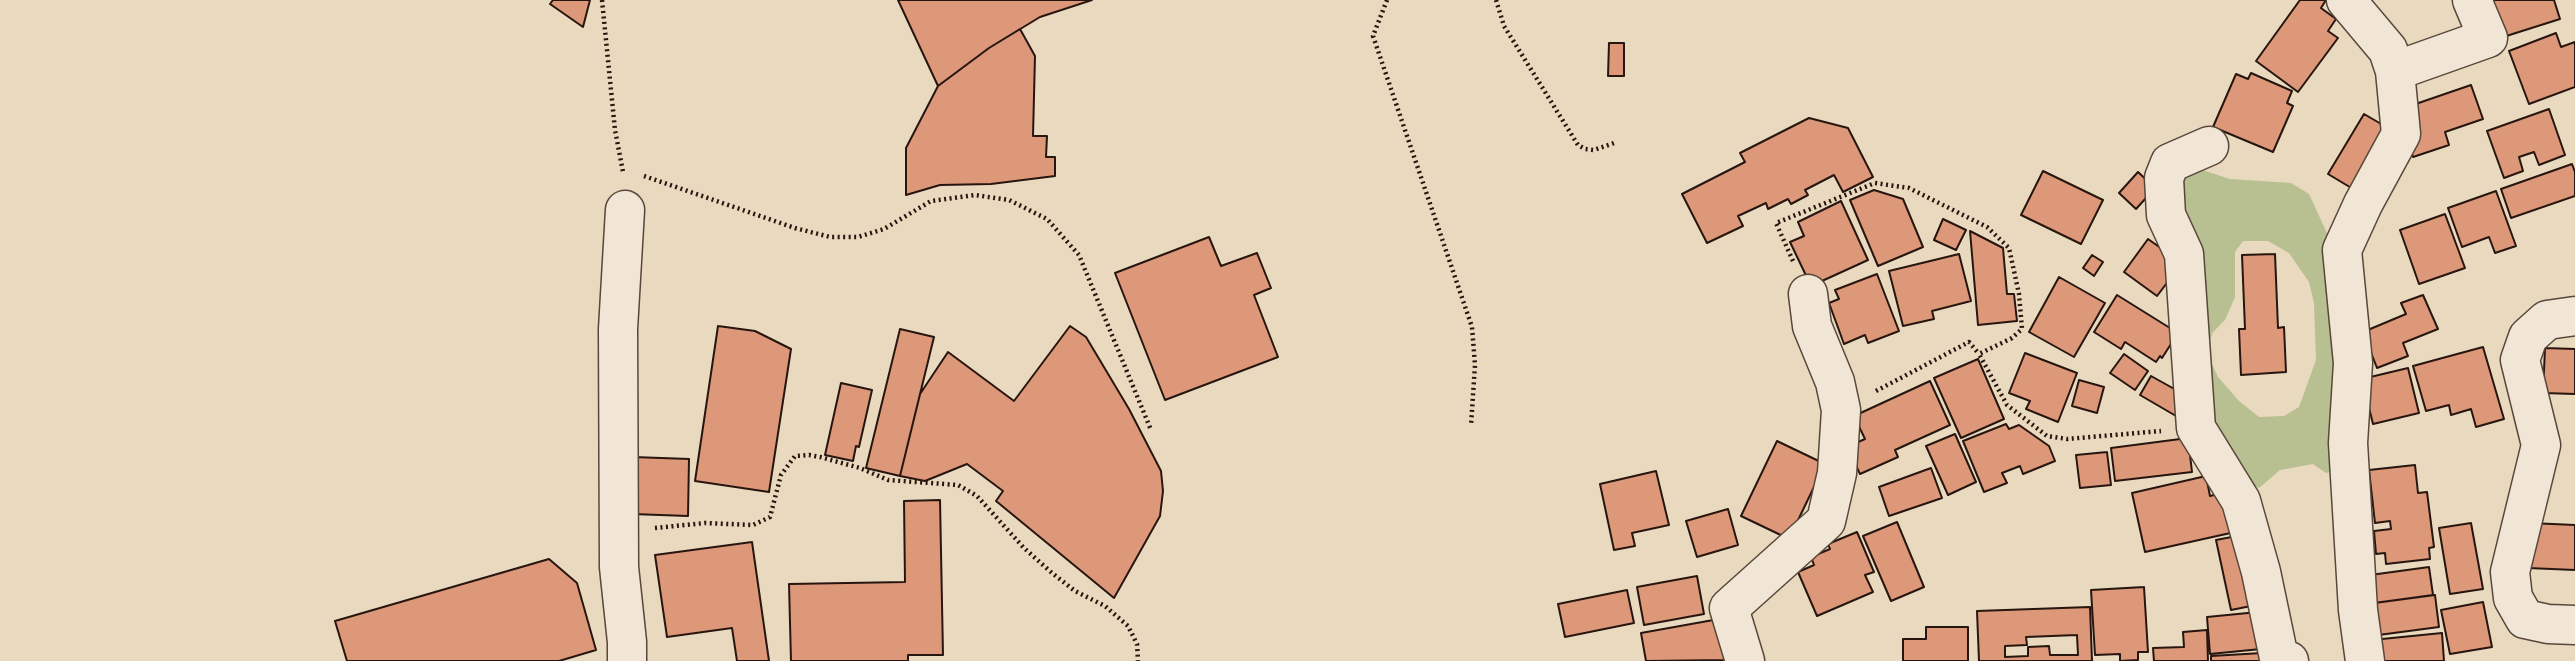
<!DOCTYPE html>
<style>
body{margin:0}
canvas{display:block;background:#e9d9be}
</style>
<canvas width="2575" height="661"></canvas>
<script>
const c = document.querySelector('canvas').getContext('2d');
c.lineJoin = 'round';
function fill(path, color) {
  c.fillStyle = color;
  c.fill(path, 'evenodd');
}
function toPath(rows) {
  const path = new Path2D();
  for (const r of rows) {
    path.moveTo(r[0], r[1]);
    for (let i = 2; i < r.length; i += 2) path.lineTo(r[i], r[i + 1]);
  }
  return path;
}
function strokePath(path, color, width, dash) {
  c.strokeStyle = color;
  c.lineWidth = width;
  c.lineCap = dash ? 'butt' : 'round';
  c.setLineDash(dash || []);
  c.stroke(path);
}
const green = toPath([
 [2199,169,2230,179,2291,183,2309,194,2332,244,2339,470,2326,473,2313,464,2280,470,2259,488,2239,476,2206,430,2181,176],
 [2243,241,2268,241,2289,253,2309,282,2314,303,2316,360,2299,407,2284,416,2259,417,2239,401,2218,377,2211,362,2208,345,2213,332,2225,320,2235,297,2235,252]
]);
const building = toPath([
 [553,0,590,0,583,27,550,4,553,0],
 [898,0,1092,0,1040,17,989,48,938,86,898,0],
 [2300,0,2326,0,2321,8,2336,19,2328,31,2338,38,2298,92,2256,61,2300,0],
 [2488,0,2554,0,2560,19,2500,38,2488,0],
 [1020,29,1035,56,1033,136,1047,136,1046,157,1055,157,1055,176,991,184,940,185,906,195,906,148,938,86,989,48,1020,29],
 [2556,33,2561,47,2575,42,2575,87,2529,104,2509,51,2556,33],
 [1609,43,1624,43,1624,76,1608,76,1609,43],
 [2251,73,2292,91,2287,103,2293,106,2273,152,2213,127,2236,74,2248,79,2251,73],
 [2471,85,2483,119,2445,132,2449,145,2413,157,2404,133,2404,108,2471,85],
 [2549,109,2565,155,2539,165,2534,152,2519,157,2523,171,2504,178,2487,131,2549,109],
 [2364,114,2395,132,2358,192,2328,174,2364,114],
 [1809,118,1848,128,1873,177,1843,192,1834,175,1805,190,1808,195,1791,204,1788,199,1768,209,1766,203,1738,216,1743,226,1707,243,1682,194,1745,162,1740,153,1809,118],
 [2572,164,2575,172,2575,196,2511,218,2501,189,2572,164],
 [2043,171,2103,200,2081,244,2021,215,2043,171],
 [2138,172,2155,188,2136,209,2119,193,2138,172],
 [1874,190,1903,199,1923,247,1878,266,1850,200,1874,190],
 [2496,191,2516,246,2495,253,2489,237,2462,247,2448,208,2496,191],
 [1841,201,1868,260,1811,286,1790,242,1804,236,1798,222,1841,201],
 [2445,214,2465,268,2419,284,2400,230,2445,214],
 [1943,219,1966,230,1956,250,1934,240,1943,219],
 [1970,231,2003,248,2007,294,2014,294,2017,321,1978,325,1970,231],
 [1209,237,1221,266,1257,253,1271,288,1254,295,1278,357,1165,400,1115,273,1209,237],
 [2148,239,2182,263,2157,296,2124,272,2148,239],
 [1959,254,1971,301,1932,311,1934,319,1903,326,1889,271,1959,254],
 [2275,254,2278,328,2284,327,2286,372,2241,375,2239,329,2245,329,2242,255,2275,254],
 [2092,255,2103,262,2094,276,2083,268,2092,255],
 [1877,274,1899,331,1868,343,1865,335,1844,344,1829,303,1839,299,1835,290,1877,274],
 [2059,277,2105,303,2074,357,2029,332,2059,277],
 [2117,295,2178,333,2162,358,2160,356,2156,362,2125,342,2121,349,2094,332,2117,295],
 [2423,295,2438,329,2403,343,2408,356,2377,368,2363,332,2406,314,2401,303,2423,295],
 [718,326,755,331,791,349,769,492,695,481,718,326],
 [1070,326,1086,337,1129,409,1161,471,1163,491,1160,516,1114,598,996,501,1003,491,967,464,925,481,900,476,920,394,948,352,1014,401,1070,326],
 [900,329,934,337,900,476,866,468,900,329],
 [2483,347,2504,419,2476,427,2471,409,2451,415,2449,405,2426,411,2413,366,2483,347],
 [2545,348,2575,349,2575,394,2543,393,2545,348],
 [2025,353,2077,373,2058,422,2026,409,2030,401,2009,393,2025,353],
 [2124,354,2148,371,2135,390,2110,373,2124,354],
 [1978,359,2004,419,1961,438,1934,378,1978,359],
 [2408,368,2419,413,2373,424,2362,379,2408,368],
 [2151,376,2187,396,2176,416,2140,395,2151,376],
 [2079,380,2104,387,2097,413,2072,406,2079,380],
 [1930,381,1950,425,1895,450,1898,457,1860,474,1847,447,1865,439,1854,416,1930,381],
 [841,383,872,390,859,447,856,446,853,461,825,455,841,383],
 [2006,424,2009,429,2019,425,2049,446,2055,461,2023,474,2020,466,2002,473,2007,483,1984,492,1963,441,2006,424],
 [1955,434,1976,482,1948,495,1926,446,1955,434],
 [2188,438,2192,472,2115,481,2111,448,2188,438],
 [1777,441,1825,464,1789,539,1741,516,1777,441],
 [2107,452,2111,485,2080,488,2076,455,2107,452],
 [633,457,689,459,688,516,632,514,633,457],
 [2415,465,2418,493,2427,492,2434,547,2429,548,2430,559,2386,564,2385,553,2376,554,2374,531,2391,529,2390,521,2375,523,2369,470,2415,465],
 [1931,468,1942,498,1889,516,1879,487,1931,468],
 [1656,471,1669,525,1632,533,1635,546,1614,550,1600,484,1656,471],
 [2206,476,2210,496,2226,492,2235,532,2145,552,2132,493,2206,476],
 [940,500,943,655,908,655,908,661,791,661,789,584,905,582,904,501,940,500],
 [1728,509,1738,545,1697,557,1686,521,1728,509],
 [1897,522,1924,587,1891,601,1863,536,1897,522],
 [2471,523,2483,589,2450,594,2439,528,2471,523],
 [2530,523,2575,525,2575,570,2528,568,2530,523],
 [1857,532,1874,572,1865,575,1873,592,1817,616,1798,572,1814,565,1811,557,1830,549,1828,544,1857,532],
 [2242,535,2256,605,2231,610,2216,540,2242,535],
 [752,542,769,661,737,661,732,628,667,637,655,555,752,542],
 [549,559,577,583,596,650,559,661,347,661,335,621,549,559],
 [2429,567,2433,595,2367,604,2363,576,2429,567],
 [1697,576,1704,614,1644,625,1637,587,1697,576],
 [2144,587,2148,652,2138,652,2138,660,2120,661,2120,654,2095,655,2091,590,2144,587],
 [1627,590,1634,623,1565,637,1558,604,1627,590],
 [2435,595,2439,627,2371,636,2367,604,2435,595],
 [2483,602,2492,647,2450,654,2441,610,2483,602],
 [2090,607,2092,661,1979,661,1977,611,2090,607],
 [2077,635,2078,655,2050,655,2049,646,2028,647,2028,656,2005,657,2005,646,2027,645,2026,637,2077,635],
 [2258,612,2261,649,2210,654,2207,617,2258,612],
 [1719,619,1726,660,1646,661,1641,633,1719,619],
 [1926,627,1968,627,1968,661,1903,661,1903,639,1926,639,1926,627],
 [2207,630,2208,661,2154,661,2153,648,2184,647,2183,632,2207,630],
 [2442,633,2444,661,2374,661,2372,640,2442,633],
 [2262,653,2263,661,2211,661,2211,656,2262,653]
]);
const path = toPath([
 [602,0,615,130,623,172],
 [1387,0,1373,36,1472,327,1475,365,1471,426],
 [1496,0,1504,26,1578,145,1585,149,1594,150,1614,143],
 [644,176,795,228,830,237,858,237,884,229,931,201,975,195,1009,200,1047,219,1079,255,1151,430],
 [1793,261,1776,223,1875,183,1909,188,1987,227,2009,248,2019,294,2022,329,2012,338,1979,354,2007,405,2047,436,2067,439,2161,431],
 [1876,391,1969,342,1979,354],
 [655,528,705,523,753,525,770,517,781,475,795,456,809,455,820,457,860,468,888,480,958,485,977,496,1024,548,1052,573,1075,591,1105,606,1128,626,1137,644,1138,661]
]);
const street = toPath([
 [2346,0,2388,50,2395,71,2401,134,2363,204,2342,250,2353,363,2348,443,2358,610,2365,661],
 [2395,71,2488,38,2472,0],
 [2209,146,2170,163,2164,178,2166,215,2184,254,2196,428,2241,501,2261,572,2279,658,2289,661],
 [625,210,618,329,619,567,627,642,627,661],
 [2575,316,2547,320,2528,337,2520,360,2541,445,2510,572,2513,598,2525,619,2548,624,2575,625],
 [1745,661,1729,608,1826,521,1837,473,1841,410,1835,382,1812,326,1808,294]
]);
fill(green, '#b8bf91');
fill(building, '#dd9779');
strokePath(building, '#27160f', 2);
strokePath(street, '#58473b', 41);
strokePath(path, '#27160f', 4.5, [2, 3.5]);
strokePath(street, '#f1e6d5', 38);
</script>
